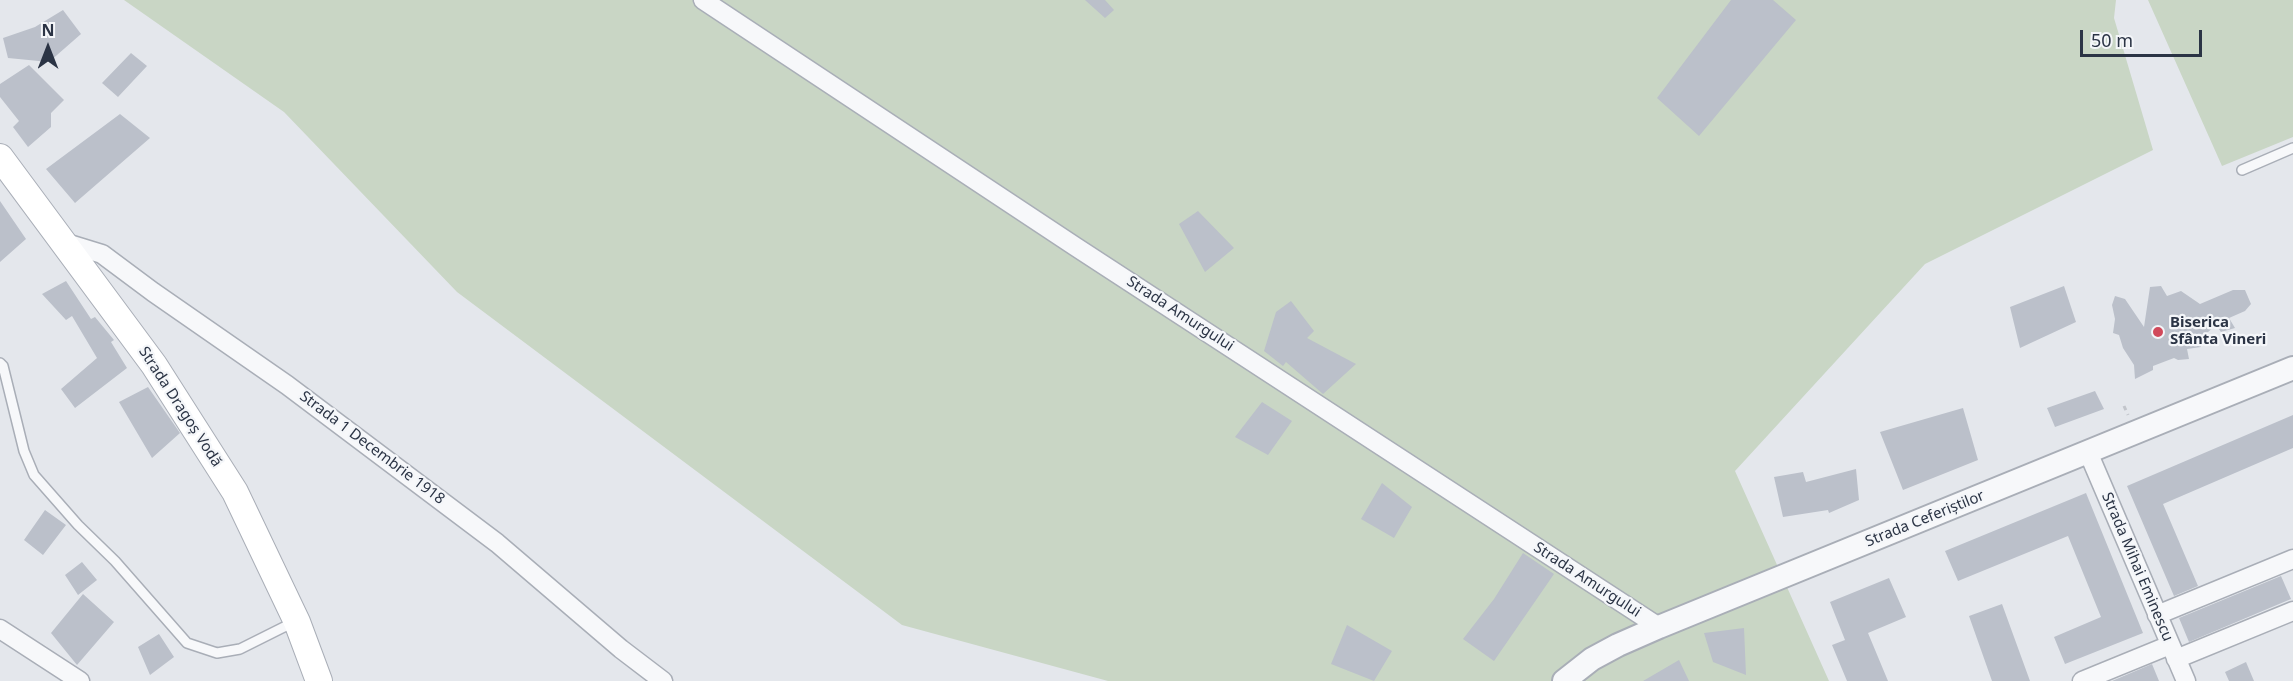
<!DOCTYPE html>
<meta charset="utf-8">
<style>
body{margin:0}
#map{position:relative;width:2293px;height:681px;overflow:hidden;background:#e4e7ec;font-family:"Noto Sans",sans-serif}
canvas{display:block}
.north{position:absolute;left:18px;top:18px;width:60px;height:60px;-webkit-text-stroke:4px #f4f6f9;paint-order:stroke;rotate:0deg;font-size:16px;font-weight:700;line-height:24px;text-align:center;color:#2b3445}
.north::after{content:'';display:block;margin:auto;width:21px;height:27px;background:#2b3445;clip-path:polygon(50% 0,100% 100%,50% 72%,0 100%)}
.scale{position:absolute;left:2080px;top:30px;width:122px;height:27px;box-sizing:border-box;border:3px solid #2b3445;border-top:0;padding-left:8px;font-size:18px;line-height:21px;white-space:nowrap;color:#2b3445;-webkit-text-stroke:4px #f4f6f9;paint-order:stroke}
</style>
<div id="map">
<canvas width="2293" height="681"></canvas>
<div class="north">N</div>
<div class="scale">50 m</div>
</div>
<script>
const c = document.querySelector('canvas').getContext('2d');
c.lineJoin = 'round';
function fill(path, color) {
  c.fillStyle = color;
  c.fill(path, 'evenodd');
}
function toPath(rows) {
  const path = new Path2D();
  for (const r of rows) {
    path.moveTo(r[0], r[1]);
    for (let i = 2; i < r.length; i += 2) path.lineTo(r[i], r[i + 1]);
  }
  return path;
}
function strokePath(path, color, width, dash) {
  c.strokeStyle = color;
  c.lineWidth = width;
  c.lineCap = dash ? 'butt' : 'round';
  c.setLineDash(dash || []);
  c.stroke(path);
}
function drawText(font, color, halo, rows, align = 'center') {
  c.font = font + ' "Noto Sans",sans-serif';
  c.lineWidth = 4.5;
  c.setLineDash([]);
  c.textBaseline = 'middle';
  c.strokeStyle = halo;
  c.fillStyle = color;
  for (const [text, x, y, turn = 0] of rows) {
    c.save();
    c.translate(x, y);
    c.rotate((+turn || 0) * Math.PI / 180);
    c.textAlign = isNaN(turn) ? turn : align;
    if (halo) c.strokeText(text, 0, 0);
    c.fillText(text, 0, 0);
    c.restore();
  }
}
const green = toPath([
 [124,0,2116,0,2114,18,2153,150,1925,264,1735,471,1829,681,1108,681,902,625,457,292,284,112],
 [2148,0,2293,0,2293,137,2222,166]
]);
const building = toPath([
 [1085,0,1105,0,1114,10,1105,18],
 [1731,0,1773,0,1796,20,1699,136,1657,98],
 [63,10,81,34,49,62,8,58,3,38,35,27],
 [131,53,147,66,118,97,102,83],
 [29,65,64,100,51,113,51,127,28,147,13,127,19,121,0,97,0,84],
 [120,114,150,138,75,203,46,169],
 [0,201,26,239,0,262],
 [1198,211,1234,248,1205,272,1179,224],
 [66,281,91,319,95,317,114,340,111,342,127,368,75,408,61,389,97,358,72,316,66,320,42,294],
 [2064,286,2076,322,2020,348,2010,307],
 [2161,286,2167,296,2181,291,2200,304,2233,290,2245,290,2251,304,2245,311,2229,318,2235,328,2221,332,2216,325,2199,340,2201,347,2187,349,2189,359,2178,360,2174,358,2153,366,2153,370,2135,379,2134,365,2123,348,2119,335,2113,333,2115,319,2112,305,2115,296,2125,299,2144,327,2150,287],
 [1291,301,1314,331,1307,338,1356,364,1323,394,1286,362,1283,366,1264,351,1276,312],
 [148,387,180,433,152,458,119,402],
 [2095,391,2104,409,2055,427,2047,408],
 [1262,402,1292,421,1268,455,1235,437],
 [1963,408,1978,460,1903,490,1880,432],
 [2293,415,2293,448,2163,504,2198,586,2174,596,2127,486],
 [1856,469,1859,500,1829,513,1828,510,1783,517,1774,477,1803,472,1806,482],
 [1382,483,1412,507,1394,538,1361,519],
 [2086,493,2143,633,2065,664,2054,637,2101,617,2068,536,1958,581,1945,551],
 [45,510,66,525,43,555,24,540],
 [1523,553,1554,574,1494,661,1463,639,1494,599],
 [82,562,97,580,78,595,65,575],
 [2281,576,2291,599,2189,642,2179,618],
 [1889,578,1906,617,1868,633,1888,681,1847,681,1832,645,1845,640,1830,602],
 [83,594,114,622,77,665,51,633],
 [2002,604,2030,681,1992,681,1969,616],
 [1347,625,1392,651,1374,681,1331,664],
 [1744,628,1746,675,1713,662,1704,633],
 [159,634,174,657,150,675,138,647],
 [1679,660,1689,681,1643,681],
 [2246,662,2254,681,2229,681,2225,672],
 [2152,664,2159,681,2112,681]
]);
const path = toPath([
 [2124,406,2128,415]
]);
const service = toPath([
 [2242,170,2293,148],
 [0,363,3,366,24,451,34,475,78,525,115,561,187,643,217,653,240,649,284,627,295,623]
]);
const minor = toPath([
 [703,0,1076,247,1659,627],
 [63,242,102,254,153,292,287,385,497,543,621,649,663,681],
 [2088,452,2186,681],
 [2157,615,2293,559],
 [0,629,80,681],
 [2176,659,2293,611],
 [2082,681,2170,645]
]);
const tertiary = toPath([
 [1564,681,1592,659,1618,645,1659,627,2293,368]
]);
const secondary = toPath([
 [0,157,154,365,235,492,297,622,319,681]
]);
const markers = [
 [2158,332,6,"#d1495b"]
];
const streetNames = [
 ["Strada Amurgului",1180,314,33],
 ["Strada Dragoș Vodă",180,407,57],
 ["Strada 1 Decembrie 1918",372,448,37],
 ["Strada Ceferiștilor",1925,519,-22],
 ["Strada Mihai Eminescu",2137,567,67],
 ["Strada Amurgului",1587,580,33]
];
const poiNames = [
 ["Biserica",2170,323],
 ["Sfânta Vineri",2170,340]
];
fill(green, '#c9d6c5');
fill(building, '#bbc0ca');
strokePath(service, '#a9aeb7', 12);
strokePath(minor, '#a9aeb7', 21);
strokePath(tertiary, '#a9aeb7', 26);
strokePath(secondary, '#a9aeb7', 28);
strokePath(path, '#c2c5cb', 3, [4.5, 4.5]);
strokePath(service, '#f7f8fa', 9);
strokePath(minor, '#f7f8fa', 18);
strokePath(tertiary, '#f7f8fa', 22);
strokePath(secondary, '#fff', 26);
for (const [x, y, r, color] of markers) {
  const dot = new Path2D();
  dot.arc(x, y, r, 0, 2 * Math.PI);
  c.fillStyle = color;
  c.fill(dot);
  strokePath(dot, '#f4f6f9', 2);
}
drawText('15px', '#2b3445', '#f4f6f9', streetNames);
drawText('bold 15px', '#2b3445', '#f4f6f9', poiNames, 'left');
</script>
